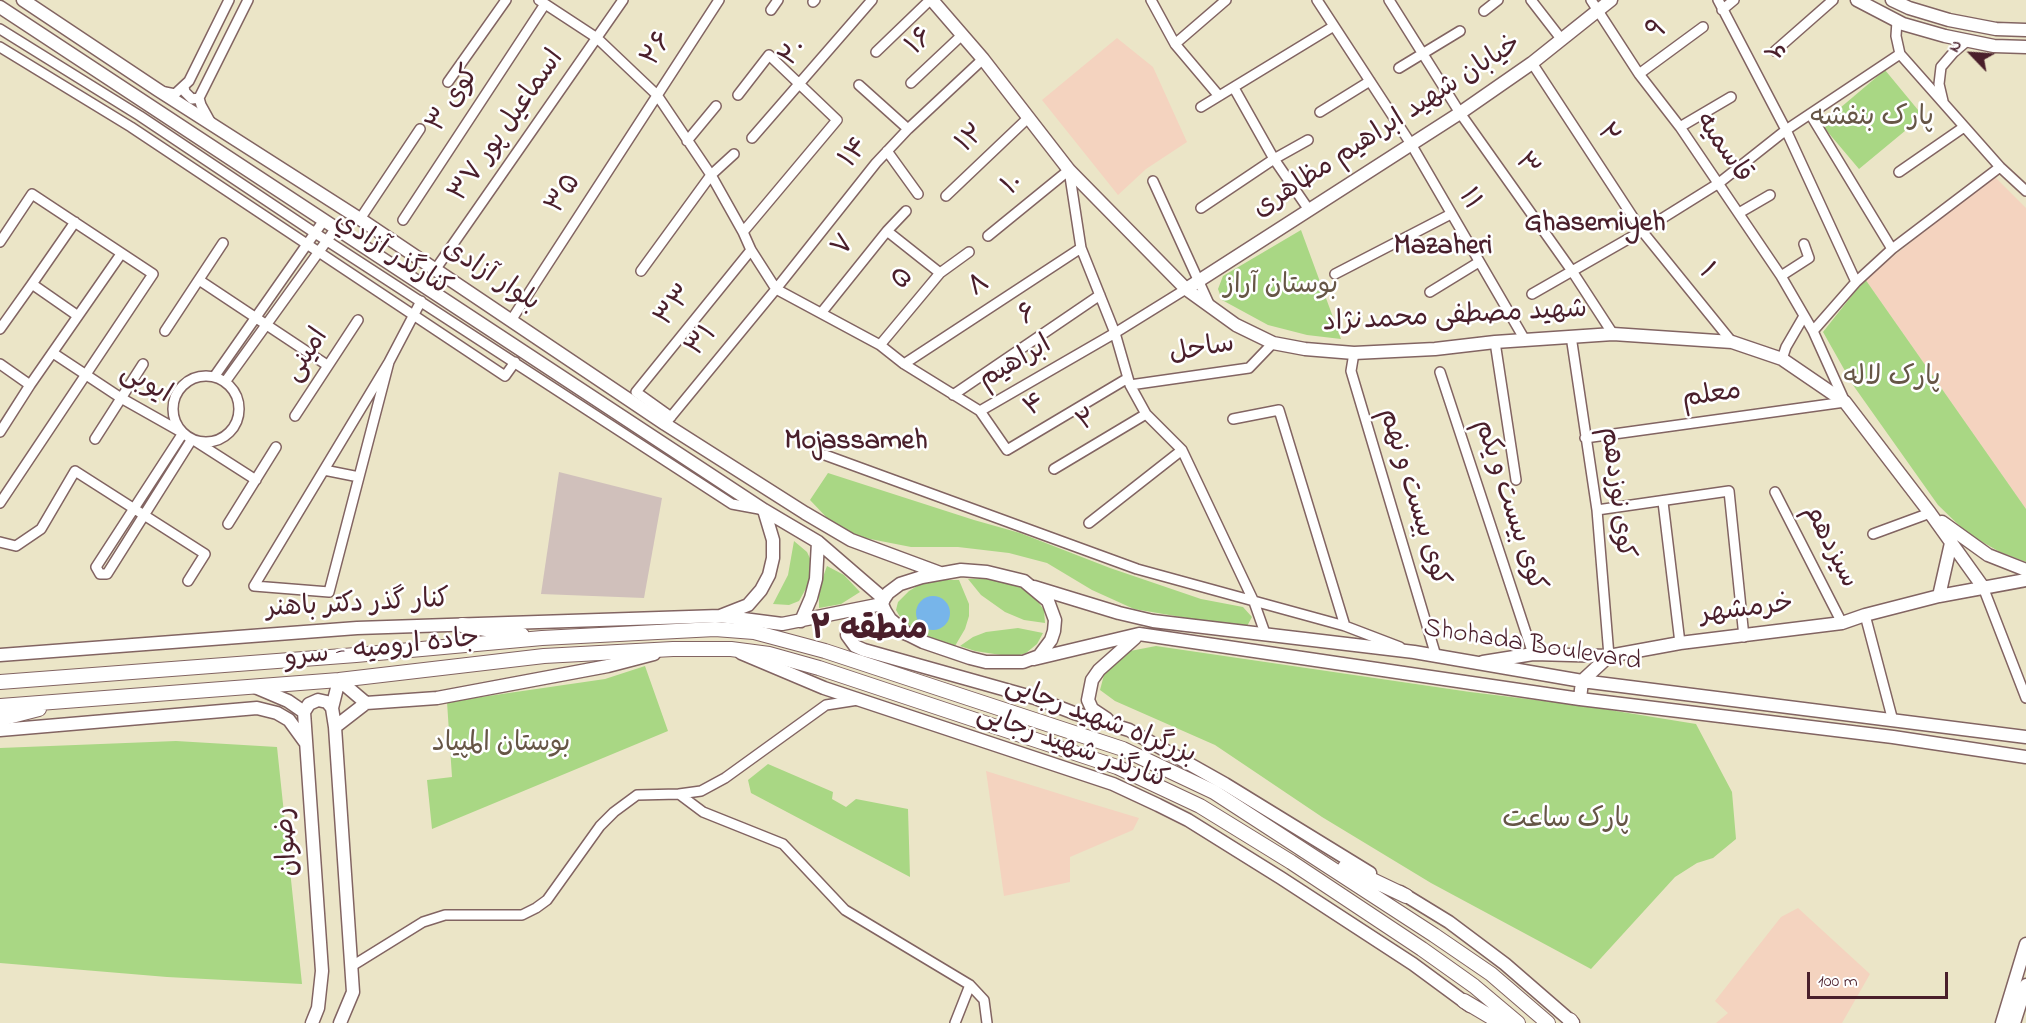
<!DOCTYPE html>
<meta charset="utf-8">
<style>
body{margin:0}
#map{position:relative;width:2026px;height:1023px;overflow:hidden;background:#ebe5c7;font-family:"Indie Flower",sans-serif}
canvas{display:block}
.north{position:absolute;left:1942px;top:24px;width:60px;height:60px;-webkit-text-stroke:4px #fff;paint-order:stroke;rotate:295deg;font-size:16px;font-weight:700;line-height:24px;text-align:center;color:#4a1f2b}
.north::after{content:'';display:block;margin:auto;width:21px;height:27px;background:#4a1f2b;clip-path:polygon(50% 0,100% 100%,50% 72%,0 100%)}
.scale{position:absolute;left:1807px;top:972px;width:141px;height:27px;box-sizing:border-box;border:3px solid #4a1f2b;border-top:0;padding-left:8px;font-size:18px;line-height:21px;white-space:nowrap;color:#4a1f2b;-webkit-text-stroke:4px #fff;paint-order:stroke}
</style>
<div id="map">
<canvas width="2026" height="1023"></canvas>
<div class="north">N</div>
<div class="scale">100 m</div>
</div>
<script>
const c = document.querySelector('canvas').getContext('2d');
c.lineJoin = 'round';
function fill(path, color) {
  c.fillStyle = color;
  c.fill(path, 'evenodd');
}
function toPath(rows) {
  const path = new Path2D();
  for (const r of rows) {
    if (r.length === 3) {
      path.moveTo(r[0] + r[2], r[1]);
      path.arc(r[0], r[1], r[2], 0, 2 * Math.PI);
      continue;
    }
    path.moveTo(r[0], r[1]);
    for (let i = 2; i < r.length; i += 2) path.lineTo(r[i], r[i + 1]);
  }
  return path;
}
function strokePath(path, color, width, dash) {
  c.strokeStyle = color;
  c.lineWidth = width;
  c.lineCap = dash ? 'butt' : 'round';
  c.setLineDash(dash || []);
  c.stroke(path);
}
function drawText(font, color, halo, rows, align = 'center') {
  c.font = font + ' "Indie Flower","Playpen Sans Arabic",sans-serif';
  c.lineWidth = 5;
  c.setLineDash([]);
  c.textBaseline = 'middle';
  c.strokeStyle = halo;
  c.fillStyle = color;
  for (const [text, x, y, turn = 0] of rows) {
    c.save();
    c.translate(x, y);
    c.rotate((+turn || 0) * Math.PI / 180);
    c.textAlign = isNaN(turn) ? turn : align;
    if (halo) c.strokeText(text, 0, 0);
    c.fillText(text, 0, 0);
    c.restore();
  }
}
const built = toPath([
 [1117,38,1153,67,1187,142,1146,169,1118,195,1042,100],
 [1994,176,2026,208,2026,509,1865,279],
 [986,771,1076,799,1139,818,1133,830,1070,857,1070,882,1004,896],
 [1798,908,1870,974,1842,1023,1716,1023,1728,1013,1715,1001,1781,917]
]);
const industrial = toPath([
 [559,472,662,498,644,598,541,594]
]);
const green = toPath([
 [1885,70,1923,116,1859,169,1821,124],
 [1301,230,1341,339,1307,335,1268,325,1222,300,1218,289,1223,276],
 [1865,279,2026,509,2026,562,2000,552,1968,534,1938,505,1853,385,1823,332],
 [828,473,974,520,1020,533,1110,568,1201,599,1243,607,1252,617,1246,628,1134,609,1092,590,1047,563,1009,553,958,547,911,547,855,536,829,520,810,500],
 [794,541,807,552,814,567,809,583,799,601,789,605,773,604,788,575],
 [827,566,844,575,860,592,841,604,819,608,819,588],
 [990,578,1015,585,1031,592,1044,610,1045,623,1024,620,1005,612,981,595,968,579],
 [938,580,959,580,969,604,969,616,965,629,955,646,937,642,917,633,904,624,896,610,898,602,909,591,924,582],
 [1018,628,1043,633,1037,644,1026,653,1014,657,975,651,960,646,973,637,986,632],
 [1156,646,1470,692,1585,706,1696,724,1732,792,1736,839,1713,858,1697,863,1675,877,1591,969,1431,883,1322,817,1215,745,1115,701,1100,690,1105,671,1130,651],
 [645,666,668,731,432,829,427,780,452,777,447,702,605,679],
 [176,741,277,747,302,984,167,977,0,963,0,748],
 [768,764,833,792,832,799,846,807,856,799,908,809,910,877,751,793,748,780]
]);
const water = toPath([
 [933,613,17]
]);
const minor = toPath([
 [539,0,597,38,657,95,711,175,743,232,751,250,776,289],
 [1151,0,1175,44,1219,96],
 [1317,0,1411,144,1525,340],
 [1389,0,1460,113,1572,271,1613,334],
 [1531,0,1562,40],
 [1718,0,1786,130,1856,282],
 [813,2,815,0],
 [771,10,778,0],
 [1722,10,1734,0],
 [1484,11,1498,0],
 [1897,21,1896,36,1900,54,2000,167,2026,191],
 [0,29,140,116,315,233,732,504,759,509],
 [1175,44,1226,0],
 [0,47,131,127,505,376,515,362],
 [1775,51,1833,0],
 [876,52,930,0],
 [1532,63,1642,231,1732,342],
 [1399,68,1460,31],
 [1639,74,1703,27],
 [448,82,506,0],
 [911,83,962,35],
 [859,85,908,129],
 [184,87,185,92,192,99,199,98],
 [1234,88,1274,159,1309,210],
 [165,92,175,94,189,81,229,0],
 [738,95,769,55,837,120,743,232],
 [1943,101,1939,84,1941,67,1953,53,1967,41],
 [1201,107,1334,26],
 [1320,112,1370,81],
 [1810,114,1892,249],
 [212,125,201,105,199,98,248,0],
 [1680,127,1731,97],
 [752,138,872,0],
 [687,141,716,106],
 [887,151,918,194],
 [1069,170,1081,248,1115,333,1130,385,1146,414,1182,450,1254,602,1265,633],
 [1899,172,1964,127],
 [1153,181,1210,306],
 [946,196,1028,118],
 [1201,208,1274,159,1308,140],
 [1739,213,1770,195],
 [360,219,420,129],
 [403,220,545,4],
 [887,231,940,273],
 [988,236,1069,170],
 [0,242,32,194,153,274,0,503],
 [435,270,623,0],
 [641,271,711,175,734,154],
 [1335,274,1451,214],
 [1781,276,1809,258,1804,244],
 [199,280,327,365],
 [32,284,75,222],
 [776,289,880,345,904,364,980,411,1007,450,1128,378],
 [1430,292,1479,262],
 [1532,294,1642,231,1719,183,1786,130,1900,54],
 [822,312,887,231,906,211],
 [512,319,719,0],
 [0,329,32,284,78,316],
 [165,331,223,243],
 [1813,331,1856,282,1892,249,2000,167],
 [1571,336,1597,510,1609,656],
 [1495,342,1516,480],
 [880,345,940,273,969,252],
 [53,353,121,398,183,433,96,567,100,574,107,574,192,439,256,480],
 [1354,353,1351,371,1436,656],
 [1782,359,1786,347,1804,316],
 [389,362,329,592,254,586,389,362,421,301],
 [0,364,30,385,121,254],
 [904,364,1081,248],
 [1440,372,1533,654],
 [206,409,33],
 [214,377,324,220],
 [225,382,336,228],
 [1130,385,1249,368,1273,343],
 [953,395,1100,295],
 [980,411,1115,333,1186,289],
 [295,416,358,320],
 [671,417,636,392,751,250],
 [1233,419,1279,410,1345,626],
 [665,424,776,289,876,163,908,129,983,59],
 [0,432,30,385],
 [1585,438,1845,402,1813,331,1781,276,1680,127,1639,74,1591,0],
 [95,439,143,364],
 [825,455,1137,569,1345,626,1400,647],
 [1054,469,1146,414],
 [324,470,359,477],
 [1775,492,1842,623],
 [1663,502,1680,643],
 [1597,510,1729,491,1744,637],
 [1089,523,1182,450],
 [228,524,276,447],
 [1873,534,1930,513],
 [0,542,16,546,41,529,75,471,205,554,188,581],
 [1983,587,2026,698],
 [1865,615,1893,721],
 [679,794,703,812,783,844,845,910,970,985,984,1000,987,1023],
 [352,966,423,922,445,915,522,915,536,908,547,900,600,826,614,812,637,795,679,794,701,791,725,778,826,705,858,700],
 [955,1023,970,985]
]);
const major = toPath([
 [23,0,158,90,360,219,665,424,805,513,851,540,940,573],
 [932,0,983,59,1069,170,1186,289,1236,325,1273,343,1305,349,1354,353,1435,349,1495,342,1613,334,1732,342,1782,359,1845,402,1930,513,1983,587],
 [1857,0,1903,24,1945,36,1994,46,2026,47],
 [1892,0,1909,8,1949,20,1996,29,2026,30],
 [0,7,764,510,818,542,884,599],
 [1186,289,1460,113,1532,63,1611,0],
 [1942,522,1988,555,2026,570],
 [961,570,987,572,1024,581,1048,601,1055,620,1054,631,1051,640,1039,656,1023,662,986,662,970,658,923,642,909,635,890,619,885,611,882,604,884,599,888,593,900,584,922,577,961,570],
 [1034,587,1119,613,1153,621,1414,652,1582,681,2026,737],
 [1939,596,1951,543],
 [720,616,748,605,761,590,769,575,773,558,773,540,764,510],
 [801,621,811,598,816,579,818,542],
 [909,635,864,617,858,618,853,622,848,628,847,635,855,646,864,650,1035,698,1074,713,1129,730,1225,784,1370,873],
 [741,653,824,688,1113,784,1158,805,1188,820,1281,878,1413,964,1470,1006],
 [0,655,357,628,720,616,782,624,882,604],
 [1034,659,1139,634,1580,699,1893,737,2026,757],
 [1483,662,1533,654,1609,656,1680,643,1842,623,1865,615,1939,596,2026,580],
 [255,687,288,701,304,712,322,971,318,1008,312,1023],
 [1580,699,1582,681,1609,656],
 [304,712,309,704,318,700,327,702,332,708],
 [1107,719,1092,709,1088,700,1092,680,1099,670,1135,638],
 [335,727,366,703,437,698,608,666,654,654],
 [0,730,257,708,277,713,289,720,305,742],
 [1400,892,1449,922,1505,964,1573,1023],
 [340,1023,353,992,335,727,332,708,339,680,366,703],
 [2002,1023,2026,944],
 [2014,1023,2026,985]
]);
const highway = toPath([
 [462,625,522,635],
 [0,682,356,655,542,638,715,629,754,632,825,651,1123,749,1214,792,1434,935,1491,974,1548,1023],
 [0,706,339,680,544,656,673,649,731,649,769,654,819,668,1117,767,1200,806,1291,862,1422,949,1474,986,1518,1023],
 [0,719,39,709],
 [1345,867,1406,896],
 [1464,1001,1501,1023],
 [1570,1020,1572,1023]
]);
const streetNames = [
 ["۹",1658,32,-36],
 ["۱۶",921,43,-43],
 ["۲۶",659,50,-57],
 ["۲۰",795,54,-49],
 ["۶",1771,55,62],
 ["کوی ۳",455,100,-57],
 ["اسماعیل پور ۳۷",508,127,-55],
 ["خیابان شهید ابراهیم مظاهری",1388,128,-33],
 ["۲",1606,135,57],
 ["۱۲",972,140,-43],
 ["قاسمیه",1722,149,55],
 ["۱۴",856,154,-50],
 ["۳",1525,166,55],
 ["۱۰",1014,186,-40],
 ["۳۵",565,195,-57],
 ["۱۱",1468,200,60],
 ["۷",845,247,-52],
 ["کنارگذر آزادي",392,256,33],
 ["۱",1705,272,51],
 ["بلوار آزادی",490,277,33],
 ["۵",904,280,-49],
 ["۸",980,287,-33],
 ["۳۳",676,307,-51],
 ["۶",1029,316,-34],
 ["شهید مصطفی محمدنژاد",1455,318,-3],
 ["۳۱",703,342,-50],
 ["ساحل",1202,351,-10],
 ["امینی",308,356,-57],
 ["ابراهیم",1016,364,-30],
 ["ایوبی",145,385,30],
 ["معلم",1712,397,-8],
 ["۴",1036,407,-31],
 ["۲",1088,422,-31],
 ["کوی نوزدهم",1615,493,83],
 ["کوی بیست و نهم",1412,498,73],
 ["کوی بیست و یکم",1508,506,72],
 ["سیزدهم",1829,547,63],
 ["کنار گذر دکتر باهنر",358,606,-3],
 ["خرمشهر",1747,611,-7],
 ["Shohada Boulevard",1532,647,9],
 ["جاده ارومیه - سرو",382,650,-6],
 ["بزرگراه شهید رجایی",1100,722,21],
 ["کنارگذر شهید رجایی",1072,749,20],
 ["رضوان",289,842,-94]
];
const parkNames = [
 ["پارک بنفشه",1872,120],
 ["بوستان آراز",1281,288],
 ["پارک لاله",1892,380],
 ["بوستان المپیاد",501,746],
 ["پارک ساعت",1566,822]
];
const neighbourhoodNames = [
 ["Ghasemiyeh",1595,225],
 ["Mazaheri",1443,248],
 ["Mojassameh",856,443]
];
const districtNames = [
 ["منطقه ۲",869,633]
];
fill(built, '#f4d3bf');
fill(industrial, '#d0c0bb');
fill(green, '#a9d784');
fill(water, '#77b5ea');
strokePath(minor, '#826462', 12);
strokePath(major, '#826462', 15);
strokePath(highway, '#826462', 16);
strokePath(minor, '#fff', 9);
strokePath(major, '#fff', 12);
strokePath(highway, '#fff', 14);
drawText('27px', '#4a1f2b', '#fff', streetNames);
drawText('27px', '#665646', '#fff', parkNames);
drawText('bold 28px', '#4a1f2b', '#fff', neighbourhoodNames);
drawText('bold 33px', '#4a1f2b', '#fff', districtNames);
</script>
